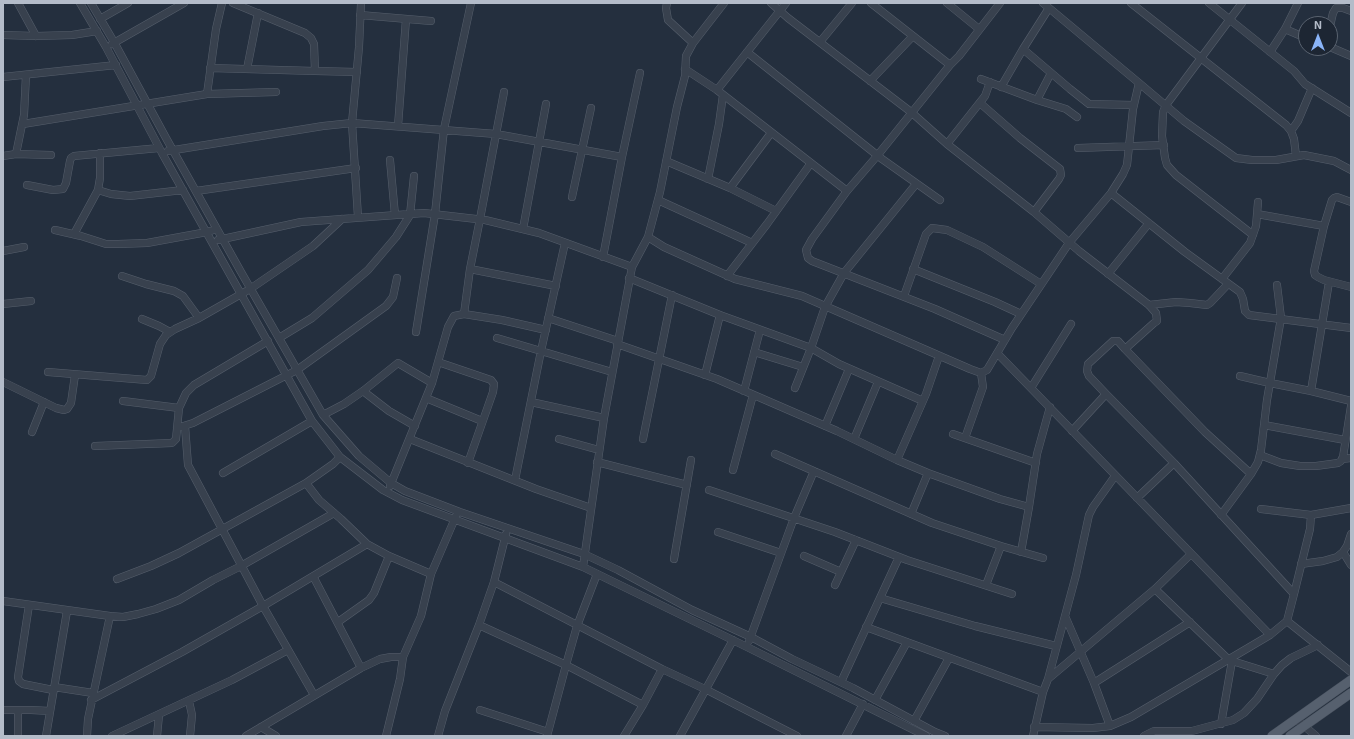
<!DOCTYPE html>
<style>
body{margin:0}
#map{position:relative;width:1354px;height:739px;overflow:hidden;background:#242f3e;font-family:"Exo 2",sans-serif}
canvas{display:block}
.frame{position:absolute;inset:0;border:4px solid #b4bcc9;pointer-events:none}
.north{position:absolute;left:1298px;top:16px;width:40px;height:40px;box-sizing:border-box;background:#1d2633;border:1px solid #59626f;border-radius:50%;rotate:0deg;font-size:11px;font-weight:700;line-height:16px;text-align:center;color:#b4bcc9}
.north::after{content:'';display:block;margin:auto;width:14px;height:18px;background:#8ab4f8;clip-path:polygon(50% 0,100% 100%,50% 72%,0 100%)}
</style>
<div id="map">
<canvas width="1354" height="739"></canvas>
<div class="frame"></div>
<div class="north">N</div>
</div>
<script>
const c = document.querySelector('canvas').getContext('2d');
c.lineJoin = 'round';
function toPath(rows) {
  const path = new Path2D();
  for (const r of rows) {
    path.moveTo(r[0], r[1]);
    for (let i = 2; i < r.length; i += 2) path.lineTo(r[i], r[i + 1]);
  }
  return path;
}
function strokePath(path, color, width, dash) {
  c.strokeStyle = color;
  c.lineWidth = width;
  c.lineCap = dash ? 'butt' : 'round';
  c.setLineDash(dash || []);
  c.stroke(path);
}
const minor = toPath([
 [18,3,36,36],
 [80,3,106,47,162,153,312,421,340,457,383,490,402,500,583,567,747,647,926,736],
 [91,3,114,42,166,138,241,272,323,415,359,456,391,483,405,491,460,512,584,554,618,570,692,610,751,637,792,659,853,688,935,732,945,736],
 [233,3,305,33,311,38,314,44,315,71,357,72],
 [667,3,666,8,668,20,693,43],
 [771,3,788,18,911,112,947,144,1034,212,1079,251,1149,305,1156,313,1157,321,1154,323,1125,349,1118,341,1113,341,1088,364,1087,371,1089,376,1106,394,1174,463,1294,594,1287,621],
 [871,3,950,65],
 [947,3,979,29],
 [1000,3,959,56,950,65,877,156,847,191,812,239,806,250,808,258,812,261,935,309,1005,340],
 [1043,3,1139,83],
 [1131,3,1286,125,1291,131,1294,139,1296,156],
 [1209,3,1294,71,1305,84,1351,113],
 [1242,3,1166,105,1163,112,1162,136,1165,158,1167,165,1176,175,1253,235],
 [360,15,431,21],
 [100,19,128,3],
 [1330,26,1333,13,1336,8,1343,8,1351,11],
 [1285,29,1306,38],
 [3,35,36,36,72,35,97,31],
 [820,42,852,3],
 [112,44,184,3],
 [1330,47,1351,56],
 [1023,49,1070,89,1089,104,1134,105],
 [747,52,882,159,940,200],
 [1270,52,1285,29,1298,3],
 [210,68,315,71],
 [247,69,258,13],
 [685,69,717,90,847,191],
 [3,77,116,65],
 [981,79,1037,100,1066,109,1077,117],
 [870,81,913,36],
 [1001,87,1023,49,1049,8],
 [717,90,786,3],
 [207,94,216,29,222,3],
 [1037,100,1051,73],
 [980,103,1020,138,1060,169,1061,175,1059,179,1034,212],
 [23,124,207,94,276,92],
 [398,126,406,19],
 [1291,131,1298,121,1312,88],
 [947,144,985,96,990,82],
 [1078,148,1164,145],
 [168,151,323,126,352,123,496,134,622,157,603,257],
 [16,154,24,115,26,75],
 [3,156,16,154,51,155],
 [622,157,640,73],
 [390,160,395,215],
 [666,161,730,188,776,211],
 [708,179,719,124,723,95],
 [27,185,53,190,63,189,66,183,70,161,71,158,74,156,159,148],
 [730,188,771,133],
 [98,190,111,194,130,196,183,190],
 [196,191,356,168],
 [1111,193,1185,252,1240,292,1243,299,1245,311,1249,315,1351,328],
 [572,197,591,108],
 [658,200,752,243],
 [1351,202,1337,197,1334,198,1332,200,1324,226,1314,271,1315,275,1318,277,1324,280,1351,287],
 [1257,214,1324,226],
 [358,217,352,123,359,47,361,3],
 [523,229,546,104],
 [55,230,81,236,106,244,118,244,147,243,207,232,217,229],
 [74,234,98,190,100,178,100,153],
 [648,237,660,192,677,107,685,76,686,56,693,43,724,3],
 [218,240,301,222,424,213,485,220,539,233,632,267,604,418,583,567],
 [3,251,24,247],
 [632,267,648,237,664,247,735,279,802,296,970,369,981,373,987,370,1012,328,1069,243,1111,193,1123,174,1127,165,1133,109,1139,83,1184,121,1236,158,1252,160,1276,160,1304,155,1334,161,1351,170],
 [470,269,556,286],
 [913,269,995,302,1021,314],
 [1108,274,1149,223],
 [122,276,146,284,174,291,183,296,199,318],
 [727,276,767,224,811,163],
 [629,278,720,315,811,348,839,364,923,401],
 [1222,279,1250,243,1256,226,1258,202],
 [904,296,926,234,932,228,947,230,983,247,1041,284],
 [3,304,31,301],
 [1149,305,1176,302,1190,303,1207,305,1210,303,1228,284],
 [464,314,502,320,546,330],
 [548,318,618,341],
 [142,319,159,326,170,332],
 [416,332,435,214,444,129,471,3],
 [279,338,312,318,368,270,396,237,410,215,414,176],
 [497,338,612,372],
 [617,344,717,379,837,431,897,460,928,473,1000,499,1029,507,1037,454,1050,407],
 [1125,349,1205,432,1251,474],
 [754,352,803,367],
 [997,353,1270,635,1287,621,1351,672],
 [438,362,491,380,494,384,493,392,468,463],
 [48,372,147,380,151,376,160,344,166,335,175,329,199,318,250,289,313,246,342,219],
 [705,375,720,315],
 [1240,376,1270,383,1311,391,1351,401],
 [3,382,56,408,64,410,67,409,71,403,75,375],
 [795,388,811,348,825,307,844,273,916,184],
 [1031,388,1071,324],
 [363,391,389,411,415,426],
 [744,391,760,330],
 [1311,391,1329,282],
 [426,398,482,421],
 [123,401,179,408],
 [531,402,604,418],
 [323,415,344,404,363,391,398,363,432,383],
 [1264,425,1345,440],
 [185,426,188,465,263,606,314,695],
 [825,426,849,369],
 [177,428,193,423,297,370,386,306,393,297,397,278],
 [1072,431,1106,394],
 [32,432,44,402],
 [953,434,1036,463],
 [965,438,983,387,981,373],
 [410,439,536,489,591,508],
 [559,439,599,450],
 [643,439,672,295],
 [854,439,878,382],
 [95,446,172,443,176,439,179,408,186,393,194,385,268,341],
 [775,454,932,523,1001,546,1043,558],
 [1260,455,1281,463,1300,466,1316,466,1338,463,1341,461,1343,457,1351,406],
 [1342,459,1351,458],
 [897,460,926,394,939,356],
 [597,462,687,485],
 [733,470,753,395],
 [223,473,312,421],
 [515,480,541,351,565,243],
 [306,483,319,500,341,519,367,544,389,556,431,574],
 [390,486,432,383,448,327,454,316,464,314,470,269,480,219,504,92],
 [709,490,835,532,907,560,1012,594],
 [1137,498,1174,463],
 [1261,509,1311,515,1351,508],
 [911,514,928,473],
 [1221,515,1251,474,1258,462,1261,450,1267,400,1281,318,1277,285],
 [718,532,781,553],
 [1021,552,1029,507],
 [1343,552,1351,565],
 [804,556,841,572],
 [674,559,691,460],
 [1301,564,1323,561,1337,557,1343,552,1347,546,1351,534],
 [313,576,361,668],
 [117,579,151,566,179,553,306,483,333,464,340,457],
 [494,582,662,669,707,690,797,736],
 [835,585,856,540],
 [986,585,1001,546],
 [1155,589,1229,660,1274,674],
 [1294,594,1310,529,1311,515],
 [880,598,975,626,1056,646],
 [3,601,110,616,123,617,138,614,156,609,179,600,213,580,241,566,334,513],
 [29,605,18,677,19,681,23,684,53,690],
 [1065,616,1094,683,1110,726],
 [338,622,369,600,374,593,389,556],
 [479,625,566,665,643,705],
 [866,627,1043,692],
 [749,641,794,518,814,471],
 [1048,679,1155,589,1191,554],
 [841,682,899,557],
 [1094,683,1190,622],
 [54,687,93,693],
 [91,700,182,652,263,606,367,544],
 [875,700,907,642],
 [189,701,192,715,190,736],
 [3,710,31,710,50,711],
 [18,710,18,736],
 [480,710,548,732],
 [1296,719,1316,736],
 [914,721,949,658],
 [1221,724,1232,661],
 [261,727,276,736],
 [1034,727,1093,728,1110,726,1131,717,1270,635],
 [46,736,67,611],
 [87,736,88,719,110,616],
 [112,736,232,680,288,650],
 [157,736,159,715],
 [246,736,361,668,380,659,391,657,403,657],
 [386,736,400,679,403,657,421,616,431,574,456,516],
 [438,736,445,711,479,625,494,582,506,534],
 [547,736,566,665,577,626,597,574],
 [624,736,643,705,662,669],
 [680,736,733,640],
 [846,736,863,704],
 [1033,736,1043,692,1048,679,1076,575,1089,515,1093,507,1115,476],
 [1144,736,1154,731,1192,731,1233,720,1244,713,1257,699,1274,674,1282,665,1291,658,1318,645]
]);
const major = toPath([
 [1272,736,1351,680],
 [1290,736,1351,693]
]);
strokePath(minor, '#565f6c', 8);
strokePath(major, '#414a57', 10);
strokePath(minor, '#38414e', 7);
strokePath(major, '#56606e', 9);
</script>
